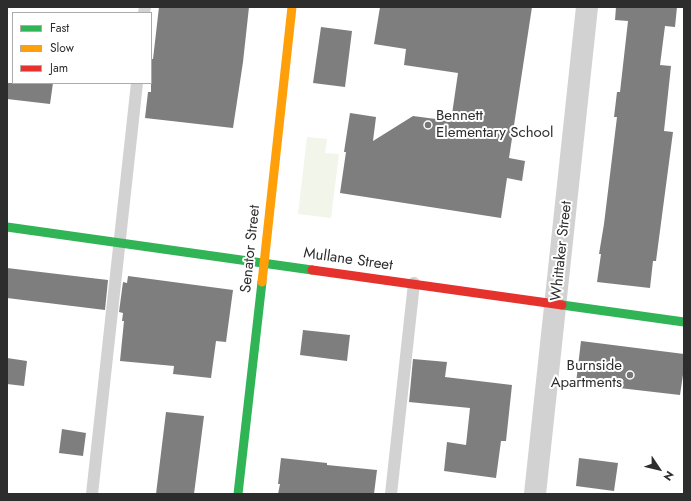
<!DOCTYPE html>
<style>
body{margin:0}
#map{position:relative;width:691px;height:501px;overflow:hidden;background:#fff;font-family:Jost,sans-serif}
canvas{display:block}
.frame{position:absolute;inset:0;border:8px solid #2d2d2d;pointer-events:none}
.legend{position:absolute;left:12px;top:12px;width:140px;height:72px;box-sizing:border-box;background:#fff;border:1px solid #ababab;margin:0;padding:5px 7px;list-style:none;font-size:12px;color:#2d2d2d}
.legend li{display:flex;align-items:center;gap:8px;height:20px}
.legend b{width:20px;border:1px solid #ababab}
.north{position:absolute;left:639px;top:449px;width:40px;height:40px;-webkit-text-stroke:3px #fff;paint-order:stroke;rotate:125deg;font-size:11px;font-weight:700;line-height:16px;text-align:center;color:#2d2d2d}
.north::after{content:'';display:block;margin:auto;width:14px;height:18px;background:#2d2d2d;clip-path:polygon(50% 0,100% 100%,50% 72%,0 100%)}
</style>
<div id="map">
<canvas width="691" height="501"></canvas>
<div class="frame"></div>
<ul class="legend">
<li><b style="height:5px;background:#30b455"></b>Fast</li>
<li><b style="height:5px;background:#ff9f0a"></b>Slow</li>
<li><b style="height:5px;background:#e5322d"></b>Jam</li>
</ul>
<div class="north">N</div>
</div>
<script>
const c = document.querySelector('canvas').getContext('2d');
c.lineJoin = 'round';
function fill(path, color) {
  c.fillStyle = color;
  c.fill(path, 'evenodd');
}
function toPath(rows) {
  const path = new Path2D();
  for (const r of rows) {
    path.moveTo(r[0], r[1]);
    for (let i = 2; i < r.length; i += 2) path.lineTo(r[i], r[i + 1]);
  }
  return path;
}
function strokePath(path, color, width, dash) {
  c.strokeStyle = color;
  c.lineWidth = width;
  c.lineCap = dash ? 'butt' : 'round';
  c.setLineDash(dash || []);
  c.stroke(path);
}
function drawText(font, color, halo, rows, align = 'center') {
  c.font = font + ' Jost,sans-serif';
  c.lineWidth = 4;
  c.setLineDash([]);
  c.textBaseline = 'middle';
  c.strokeStyle = halo;
  c.fillStyle = color;
  for (const [text, x, y, turn = 0] of rows) {
    c.save();
    c.translate(x, y);
    c.rotate((+turn || 0) * Math.PI / 180);
    c.textAlign = isNaN(turn) ? turn : align;
    if (halo) c.strokeText(text, 0, 0);
    c.fillText(text, 0, 0);
    c.restore();
  }
}
const green = toPath([
 [307,137,327,139,325,153,339,154,331,218,298,214]
]);
const building = toPath([
 [159,7,249,7,243,62,233,128,145,118,148,92,151,92,151,59,153,59],
 [380,7,532,7,509,158,525,161,522,181,507,178,501,218,340,193,346,152,344,152,350,113,376,117,373,141,413,116,451,121,458,73,404,65,406,49,374,44],
 [616,7,677,7,675,27,665,26,660,65,671,66,664,131,673,132,656,261,653,261,650,288,597,282,601,254,599,254,604,224,617,117,614,117,617,92,620,92,628,21,615,20],
 [321,27,352,31,345,87,313,83],
 [7,83,53,83,50,104,7,99],
 [7,268,108,280,105,310,7,298],
 [128,276,233,290,226,342,216,341,211,378,173,374,174,366,120,361,124,321,122,321,123,313,119,312,123,282,127,283],
 [303,330,350,335,347,361,300,355],
 [581,341,684,354,684,368,680,395,576,383],
 [7,358,27,361,24,386,7,384],
 [413,359,447,362,445,377,512,385,506,441,501,441,496,478,444,471,447,442,466,445,470,408,409,402],
 [166,412,204,416,194,494,156,494],
 [62,429,86,433,83,456,59,453],
 [281,458,327,463,327,465,377,470,374,494,278,494,280,484,278,484],
 [579,458,618,463,614,491,576,486]
]);
const lane = toPath([
 [144,13,145,7],
 [92,494,137,83],
 [391,494,414,283]
]);
const street = toPath([
 [535,494,587,7]
]);
const fast = toPath([
 [7,227,312,270],
 [562,305,684,322],
 [238,494,262,282]
]);
const slow = toPath([
 [262,282,292,7]
]);
const jam = toPath([
 [312,270,562,305]
]);
const markers = [
 [428,125,4,"#767676"],
 [630,375,4,"#767676"]
];
const poiNames = [
 ["Bennett",436,116],
 ["Elementary School",436,133],
 ["Burnside",622,366,"right"],
 ["Apartments",622,383,"right"]
];
const streetNames = [
 ["Senator Street",251,249,-84],
 ["Whittaker Street",562,251,-84],
 ["Mullane Street",348,260,8]
];
fill(green, '#f1f5ea');
fill(building, '#7e7e7e');
strokePath(lane, '#d2d2d2', 12);
strokePath(street, '#d2d2d2', 22);
strokePath(fast, '#30b455', 9);
strokePath(slow, '#ff9f0a', 9);
strokePath(jam, '#e5322d', 9);
for (const [x, y, r, color] of markers) {
  const dot = new Path2D();
  dot.arc(x, y, r, 0, 2 * Math.PI);
  c.fillStyle = color;
  c.fill(dot);
  strokePath(dot, '#fff', 1.5);
}
drawText('15px', '#2d2d2d', '#fff', poiNames, 'left');
drawText('15px', '#2d2d2d', '#fff', streetNames);
</script>
